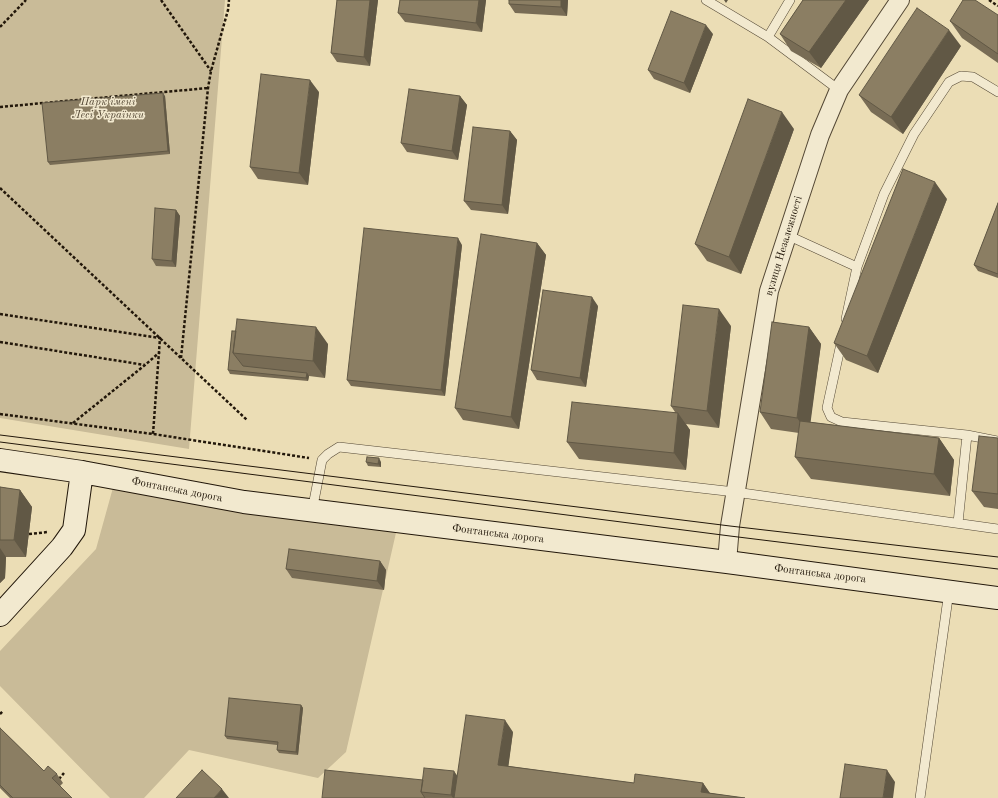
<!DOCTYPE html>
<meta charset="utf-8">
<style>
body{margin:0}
canvas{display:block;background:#ebddb5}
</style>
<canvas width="998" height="798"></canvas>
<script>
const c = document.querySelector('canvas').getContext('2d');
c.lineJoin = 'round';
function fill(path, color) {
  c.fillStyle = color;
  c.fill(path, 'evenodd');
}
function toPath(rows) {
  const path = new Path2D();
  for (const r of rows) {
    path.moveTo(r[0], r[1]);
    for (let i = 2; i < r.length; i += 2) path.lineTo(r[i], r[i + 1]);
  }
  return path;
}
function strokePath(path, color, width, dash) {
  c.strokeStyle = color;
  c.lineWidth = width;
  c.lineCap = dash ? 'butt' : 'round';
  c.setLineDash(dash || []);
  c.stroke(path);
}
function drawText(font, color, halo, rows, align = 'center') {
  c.font = font + ' "Old Standard TT",serif';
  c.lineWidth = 3;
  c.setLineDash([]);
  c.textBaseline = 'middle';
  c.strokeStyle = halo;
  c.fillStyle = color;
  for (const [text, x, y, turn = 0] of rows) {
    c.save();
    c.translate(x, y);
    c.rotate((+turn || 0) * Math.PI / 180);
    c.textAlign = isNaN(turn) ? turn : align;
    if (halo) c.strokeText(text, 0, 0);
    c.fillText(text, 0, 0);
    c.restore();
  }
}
const green = toPath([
 [0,0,225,0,189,449,0,418],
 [114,484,398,524,346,752,318,778,189,750,144,798,110,798,0,686,0,651,96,549]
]);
const path = toPath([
 [161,0,211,71],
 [989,0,998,6],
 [0,27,26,0],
 [0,107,208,88],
 [0,188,247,420],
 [0,314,160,338,153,434],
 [0,342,145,365],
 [181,358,208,88,211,71,228,10,229,0],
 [0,414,153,434,309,458],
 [73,423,145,365,160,352],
 [29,534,48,532],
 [0,714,3,711],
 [59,779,64,773]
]);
const lane = toPath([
 [706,0,768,37,839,90],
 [768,37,790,0],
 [787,235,857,267],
 [846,319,857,267,884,194,914,134,949,82,961,76,973,77,998,92],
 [842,339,827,408,831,417,842,422,967,435,998,441],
 [312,511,322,460,328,454,339,447,735,492,998,529],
 [958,523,967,435],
 [920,798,949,591]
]);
const street = toPath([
 [727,562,730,526,769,291,820,135,839,90,900,0]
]);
const secondary = toPath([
 [0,460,82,472,244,502,727,562,998,598],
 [0,615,62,547,74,530,82,472]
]);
const tram = toPath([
 [0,435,730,526,998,557],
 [0,442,730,536,998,569]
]);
const wall = toPath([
 [337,0,378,0,370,66,337,62,331,53],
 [400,0,486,0,482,32,405,22,398,13],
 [568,0,567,16,515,13,509,4],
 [803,0,869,0,821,68,791,51,780,34],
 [998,15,998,63,962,38,950,21],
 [713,34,690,93,654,79,648,70],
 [961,46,903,134,871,112,859,95],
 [319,92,308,185,258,179,250,167],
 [165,96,170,154,50,165,48,162],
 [460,96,467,105,458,160,407,152,401,143],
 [794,129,741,274,707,261,695,244],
 [510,131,517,140,508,214,471,210,464,201],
 [947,199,878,373,846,360,834,343],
 [998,203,998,278,978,271,974,265],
 [176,210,180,216,176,267,156,266,152,259],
 [537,243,546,255,519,429,463,420,455,408],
 [462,245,445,396,351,386,347,380],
 [598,306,586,387,537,380,531,370],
 [731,326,719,428,686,424,690,430,686,470,579,459,567,442,675,412,671,406],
 [809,327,821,344,810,422,939,438,954,460,950,496,811,479,795,457,799,433,771,429,760,412],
 [232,331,328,344,325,378,309,376,308,381,230,374,228,370],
 [998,438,998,509,984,507,972,491],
 [366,462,381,462,381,467,368,466],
 [0,487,20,490,32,507,26,557,6,557,5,578,0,583],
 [380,561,386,570,384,590,292,578,286,569],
 [301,705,303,708,298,755,279,753,277,750,277,745,227,739,225,736],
 [0,728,44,771,57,774,63,783,60,786,72,798,10,798,0,788],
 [513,732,508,766,634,783,703,783,710,793,745,798,322,798,423,780,457,776]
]);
const shadedWall = toPath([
 [370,0,378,0,370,66,364,57],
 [479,0,486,0,482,32,476,23],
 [561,0,568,0,567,16,561,7],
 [724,0,728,0,726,3],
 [846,0,869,0,821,68,809,52],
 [706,25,713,34,690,93,684,83],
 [949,30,961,46,903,134,891,117],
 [310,80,319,92,308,185,299,173],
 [163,93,165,96,170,154,168,151],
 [460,96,467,105,458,160,452,151],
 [782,112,794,129,741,274,729,257],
 [510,131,517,140,508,214,502,205],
 [935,182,947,199,878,373,867,356],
 [176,210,180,216,176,267,172,261],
 [458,238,462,245,445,396,441,390],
 [537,243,546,255,519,429,511,417],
 [592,297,598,306,586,387,580,378],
 [719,309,731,326,719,428,707,411],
 [316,327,328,344,325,378,313,361],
 [809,327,821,344,809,434,797,418],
 [307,373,309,376,308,381,306,378],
 [678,413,690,430,686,470,674,453],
 [939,438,954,460,950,496,934,474],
 [379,458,381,462,381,467,378,464],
 [20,490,32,507,26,557,14,540],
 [0,548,6,557,5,578,0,583],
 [380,561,386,570,384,590,377,581],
 [301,705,303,708,298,755,296,752],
 [505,720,513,732,507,777,498,765],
 [887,770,895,782,893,798,883,798],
 [454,771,465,787,464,798,453,798,451,795],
 [703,783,711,795,701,792],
 [222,789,229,798,214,798]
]);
const building = toPath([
 [337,0,370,0,364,57,331,53,337,0],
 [400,0,479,0,476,23,398,13,400,0],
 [509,0,561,0,561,7,509,4,509,0],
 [803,0,846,0,809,52,780,34,803,0],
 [963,0,975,0,998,15,998,54,950,21,963,0],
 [917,8,949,30,891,117,859,95,917,8],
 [671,11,706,25,684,83,648,70,671,11],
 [261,74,310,80,299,173,250,167,261,74],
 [409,89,460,96,452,151,401,143,409,89],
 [163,93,168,151,48,162,42,103,163,93],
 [748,99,782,112,729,257,695,244,748,99],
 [473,127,510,131,502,205,464,201,473,127],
 [903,169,935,182,867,356,834,343,903,169],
 [998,203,998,274,974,265,998,203],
 [155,208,176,210,172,261,152,259,155,208],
 [364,228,458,238,441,390,347,380,364,228],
 [481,234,537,243,511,417,455,408,481,234],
 [543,290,592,297,580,378,531,370,543,290],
 [683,305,719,309,707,411,671,406,683,305],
 [237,319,316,327,313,361,233,353,237,319],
 [772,322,809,327,797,418,760,412,772,322],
 [232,331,236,331,233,353,243,366,307,373,306,378,228,370,232,331],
 [572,402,678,413,674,453,567,442,572,402],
 [800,421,939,438,934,474,795,457,800,421],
 [979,436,998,438,998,494,972,491,979,436],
 [367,457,379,458,378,464,366,462,367,457],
 [0,487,20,490,14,540,0,540,0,487],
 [289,549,380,561,377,581,286,569,289,549],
 [229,698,301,705,296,752,277,750,278,742,225,736,229,698],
 [466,715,505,720,498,765,634,783,635,774,703,783,701,792,745,798,454,798,466,715],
 [0,728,44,771,48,766,57,774,52,778,72,798,13,798,0,785,0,728],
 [845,764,887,770,883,798,840,798,845,764],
 [424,768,454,771,451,795,421,792,424,768],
 [202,770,222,789,214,798,176,798,202,770],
 [325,770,423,780,421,792,425,798,322,798,325,770]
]);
const parkNames = [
 ["Парк імені",108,102],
 ["Лесі Українки",108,115]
];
const streetNames = [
 ["вулиця Незалежності",784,246,-73],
 ["Фонтанська дорога",177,490,11],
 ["Фонтанська дорога",498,534,7],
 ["Фонтанська дорога",820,574,7]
];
fill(green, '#c9bb98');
strokePath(lane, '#544835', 10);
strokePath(street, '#544835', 20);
strokePath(secondary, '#22170a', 24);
strokePath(path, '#22170a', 2.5, [3, 2]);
strokePath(lane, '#f2e9cf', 9);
strokePath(street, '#f2e9cf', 18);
strokePath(secondary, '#f2e9cf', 22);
strokePath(tram, '#22170a', 1);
fill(wall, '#786c55');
fill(shadedWall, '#615845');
fill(building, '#8b7e63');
strokePath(building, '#615845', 1);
drawText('italic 11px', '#544835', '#f2e9cf', parkNames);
drawText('11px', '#22170a', '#f2e9cf', streetNames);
</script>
